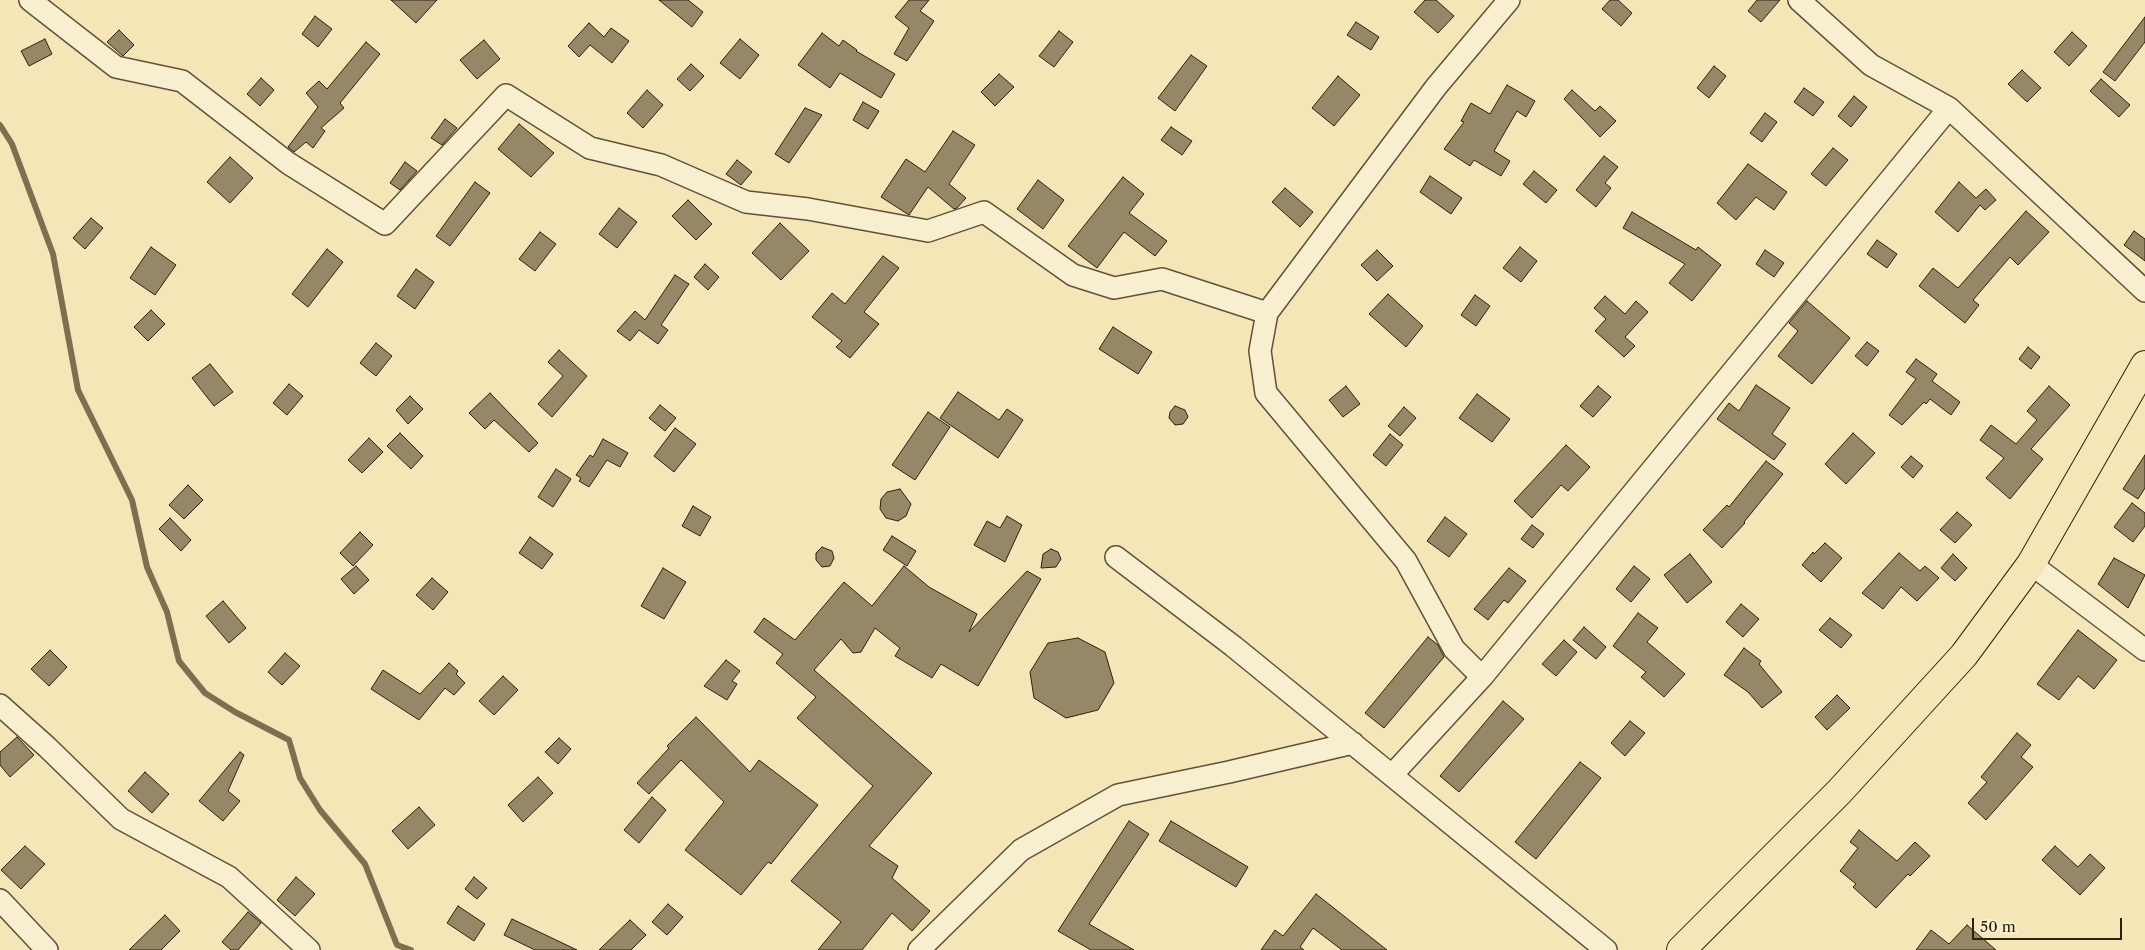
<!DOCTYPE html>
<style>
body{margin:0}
#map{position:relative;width:2145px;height:950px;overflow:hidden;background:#f5e6b8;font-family:"Libre Caslon Text",serif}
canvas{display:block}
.scale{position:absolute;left:1972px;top:918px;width:150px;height:22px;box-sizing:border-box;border:2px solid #2f200e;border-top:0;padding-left:6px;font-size:15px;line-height:18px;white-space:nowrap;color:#2f200e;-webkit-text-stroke:4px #f8efd1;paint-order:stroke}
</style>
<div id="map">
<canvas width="2145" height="950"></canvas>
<div class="scale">50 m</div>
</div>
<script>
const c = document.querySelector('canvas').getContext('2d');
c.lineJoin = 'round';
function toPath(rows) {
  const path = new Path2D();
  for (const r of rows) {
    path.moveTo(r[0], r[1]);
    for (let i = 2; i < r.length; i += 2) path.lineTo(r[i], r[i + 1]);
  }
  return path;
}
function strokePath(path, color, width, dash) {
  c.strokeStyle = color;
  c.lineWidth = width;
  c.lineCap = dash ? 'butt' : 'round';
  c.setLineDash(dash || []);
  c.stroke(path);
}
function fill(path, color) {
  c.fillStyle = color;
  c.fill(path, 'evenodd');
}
const stream = toPath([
 [0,125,12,144,53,254,78,390,132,500,147,567,167,612,179,661,205,693,235,712,289,740,300,778,320,810,365,864,397,945,411,950]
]);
const building = toPath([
 [391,0,437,0,416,23,391,0],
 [659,0,688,0,703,12,692,27,659,0],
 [909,0,929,0,920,11,934,21,907,61,894,54,909,28,895,17,909,0],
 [1425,0,1436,0,1454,16,1438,33,1414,12,1425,0],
 [1610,0,1618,0,1632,13,1621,26,1602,9,1610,0],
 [1757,0,1780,0,1761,22,1748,11,1757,0],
 [315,16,332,29,318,47,302,34,315,16],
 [2145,17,2145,42,2115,81,2103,72,2145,17],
 [1356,22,1379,37,1371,50,1347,35,1356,22],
 [589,23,604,37,611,28,629,41,612,63,590,45,579,57,568,46,589,23],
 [119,30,134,45,123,56,107,42,119,30],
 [1059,31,1073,42,1054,67,1039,56,1059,31],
 [2072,32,2087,46,2069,66,2054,52,2072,32],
 [822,33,839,46,843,40,857,50,856,51,895,74,881,98,840,73,830,88,798,65,822,33],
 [45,39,52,54,29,66,21,51,45,39],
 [740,39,759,55,740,79,720,63,740,39],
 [484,40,500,59,477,79,460,60,484,40],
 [366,42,380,54,340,103,344,108,321,128,325,131,313,148,306,142,294,152,288,147,318,107,306,93,319,81,327,89,366,42],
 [1191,55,1207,66,1175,111,1158,98,1191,55],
 [691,64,704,76,690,91,677,79,691,64],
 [1714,66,1726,76,1709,98,1697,88,1714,66],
 [2022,70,2041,88,2027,102,2008,84,2022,70],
 [999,74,1014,87,995,106,981,92,999,74],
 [1338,76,1360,95,1334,126,1312,108,1338,76],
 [261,78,274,90,260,106,247,94,261,78],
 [2101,79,2130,105,2119,117,2090,91,2101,79],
 [1507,85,1535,101,1526,117,1517,111,1494,151,1510,161,1501,176,1474,160,1470,166,1444,149,1464,122,1461,121,1471,103,1490,114,1507,85],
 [1804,88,1824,102,1813,116,1794,102,1804,88],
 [647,90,663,105,643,128,627,113,647,90],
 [1572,90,1595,111,1600,106,1616,121,1600,137,1564,99,1572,90],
 [1854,96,1867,107,1851,127,1838,116,1854,96],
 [863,102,879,111,868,129,853,120,863,102],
 [805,108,822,115,789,163,775,154,805,108],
 [1765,113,1777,122,1762,142,1750,133,1765,113],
 [445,119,457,128,442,145,431,138,445,119],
 [519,124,554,153,531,177,498,149,519,124],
 [1171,127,1192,141,1182,155,1161,140,1171,127],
 [953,131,975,145,949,184,966,198,957,208,954,209,928,187,909,215,881,197,906,159,925,172,953,131],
 [1833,148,1848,160,1826,186,1811,174,1833,148],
 [1604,156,1618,167,1605,183,1611,188,1596,207,1576,190,1604,156],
 [230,157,253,178,230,203,207,182,230,157],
 [737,160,752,172,741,185,726,174,737,160],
 [405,162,417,171,400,190,390,183,405,162],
 [1748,164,1787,192,1774,210,1756,197,1736,220,1717,203,1748,164],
 [1534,171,1557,190,1546,203,1523,184,1534,171],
 [1430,176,1462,198,1451,214,1420,192,1430,176],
 [1123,177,1144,194,1129,213,1167,241,1155,256,1124,232,1097,268,1068,246,1123,177],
 [1038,180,1064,200,1043,229,1017,209,1038,180],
 [475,182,490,193,450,246,436,236,475,182],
 [1959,182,1976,198,1986,189,1996,200,1985,210,1980,205,1958,232,1935,212,1959,182],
 [1285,188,1313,212,1300,227,1272,202,1285,188],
 [688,200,712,224,696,240,672,216,688,200],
 [619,208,637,222,617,248,599,234,619,208],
 [2026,211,2049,232,2018,265,2010,257,1973,300,1979,305,1965,323,1919,286,1933,268,1958,288,2026,211],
 [1632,212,1696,250,1698,247,1721,265,1692,301,1669,283,1685,264,1623,228,1632,212],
 [91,218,103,228,85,249,73,238,91,218],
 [780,223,809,251,781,280,752,253,780,223],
 [2134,231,2145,239,2145,261,2124,245,2134,231],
 [540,232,556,244,535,271,519,259,540,232],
 [1877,240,1897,254,1887,268,1867,254,1877,240],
 [151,247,176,265,155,295,130,278,151,247],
 [1520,247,1537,261,1521,282,1503,268,1520,247],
 [327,249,343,262,308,307,292,294,327,249],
 [1377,250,1393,266,1377,281,1361,265,1377,250],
 [1765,250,1784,263,1774,277,1756,264,1765,250],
 [883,256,899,268,864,312,879,324,850,358,836,347,842,341,812,317,832,293,845,304,883,256],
 [705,264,719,277,708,290,694,277,705,264],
 [416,269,434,282,415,309,397,296,416,269],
 [675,275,689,284,661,325,668,330,658,344,639,330,630,341,617,331,635,311,645,320,675,275],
 [1388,294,1423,326,1406,347,1369,314,1388,294],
 [1475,295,1490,306,1476,326,1461,315,1475,295],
 [1605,296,1625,314,1636,301,1648,312,1625,337,1635,346,1624,357,1595,331,1606,319,1594,308,1605,296],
 [1807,301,1850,338,1812,384,1778,356,1798,331,1789,323,1807,301],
 [151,310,165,324,148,341,134,327,151,310],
 [1113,327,1152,352,1138,374,1099,349,1113,327],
 [1867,342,1879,351,1867,366,1855,356,1867,342],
 [376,343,392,356,376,376,360,363,376,343],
 [2028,347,2040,357,2031,369,2019,359,2028,347],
 [559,350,587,376,552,417,538,404,563,376,548,362,559,350],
 [1916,359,1937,374,1932,381,1960,402,1951,415,1930,399,1926,404,1924,402,1902,425,1889,415,1916,379,1906,372,1916,359],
 [210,364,233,392,214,406,192,378,210,364],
 [289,384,303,396,287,415,273,403,289,384],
 [1756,385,1790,408,1772,434,1786,444,1774,460,1717,419,1729,403,1739,411,1756,385],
 [1346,386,1360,404,1343,417,1329,400,1346,386],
 [1598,386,1611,397,1593,417,1580,406,1598,386],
 [2049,386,2070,405,2031,449,2043,459,2010,499,1986,478,2004,458,1980,440,1991,425,2016,444,2037,420,2027,411,2049,386],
 [958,392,999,420,1007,409,1023,420,998,458,940,418,958,392],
 [490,393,538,443,529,452,494,420,485,429,469,413,490,393],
 [1477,394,1510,419,1492,442,1459,418,1477,394],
 [410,396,423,409,408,424,396,410,410,396],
 [660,405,676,418,665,431,649,418,660,405],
 [1175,406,1185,410,1188,417,1183,424,1175,425,1169,418,1170,412,1175,406],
 [1404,407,1416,418,1400,436,1388,426,1404,407],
 [928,412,950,427,915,480,892,465,928,412],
 [675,428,696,444,674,472,654,456,675,428],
 [400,433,423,456,411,469,387,446,400,433],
 [1853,433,1875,453,1846,484,1825,464,1853,433],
 [1390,434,1403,445,1386,466,1373,455,1390,434],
 [369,438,383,452,362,473,348,460,369,438],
 [603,439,628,453,620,467,607,460,589,487,579,481,581,478,576,475,590,455,593,457,603,439],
 [1566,445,1590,467,1568,491,1561,485,1532,518,1514,501,1566,445],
 [2145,455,2145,488,2138,499,2123,489,2145,455],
 [1911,456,1923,466,1913,478,1901,467,1911,456],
 [1766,461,1783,474,1744,522,1745,523,1722,548,1703,530,1727,505,1729,507,1766,461],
 [556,469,571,479,553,507,538,497,556,469],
 [188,485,203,500,184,519,169,505,188,485],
 [900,489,911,504,906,516,898,521,886,518,880,509,881,499,887,492,900,489],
 [2132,503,2145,513,2145,526,2133,542,2114,527,2132,503],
 [693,506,711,517,700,536,682,526,693,506],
 [1957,512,1972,525,1955,543,1940,530,1957,512],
 [1007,516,1022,525,1005,562,974,545,987,521,1000,528,1007,516],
 [1445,517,1467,534,1449,557,1427,541,1445,517],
 [170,518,191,540,181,551,159,529,170,518],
 [1532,525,1544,534,1533,548,1521,539,1532,525],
 [360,532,373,545,353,566,340,553,360,532],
 [892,536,916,551,907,566,883,550,892,536],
 [530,537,553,554,542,569,519,553,530,537],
 [1825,543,1842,558,1821,582,1802,565,1813,552,1814,554,1825,543],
 [822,547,832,551,834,558,830,566,822,567,816,560,816,553,822,547],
 [1051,549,1058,552,1061,559,1056,567,1041,568,1043,554,1051,549],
 [1899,553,1920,571,1925,566,1939,578,1917,601,1901,587,1883,609,1862,593,1899,553],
 [1690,554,1712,582,1687,603,1664,575,1690,554],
 [1953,554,1967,568,1955,581,1941,568,1953,554],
 [2114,558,2145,575,2128,608,2098,584,2114,558],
 [356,566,369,580,354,594,341,579,356,566],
 [904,566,929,587,977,614,969,632,1027,571,1041,579,978,686,941,664,932,678,895,656,900,648,875,628,861,652,853,653,841,639,814,670,932,773,869,846,898,866,892,878,930,911,912,931,892,913,862,950,818,950,841,922,791,881,873,786,797,718,816,697,776,663,783,654,754,632,764,618,795,640,844,582,872,606,904,566],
 [1634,566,1650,579,1631,602,1616,589,1634,566],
 [663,568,686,582,664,619,641,606,663,568],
 [1509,568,1526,581,1508,603,1504,600,1488,620,1474,609,1509,568],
 [432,578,448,592,433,610,416,595,432,578],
 [223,601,246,628,229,643,206,616,223,601],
 [1741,604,1759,619,1743,637,1726,622,1741,604],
 [1638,613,1658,628,1647,642,1685,674,1664,697,1641,677,1646,672,1613,646,1638,613],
 [1830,618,1852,635,1841,648,1819,630,1830,618],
 [1584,627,1606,647,1596,659,1573,640,1584,627],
 [2078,630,2117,660,2094,689,2078,676,2059,700,2037,684,2078,630],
 [1428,637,1438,645,1444,657,1384,728,1365,713,1428,637],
 [1078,638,1105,652,1114,683,1098,710,1066,718,1034,698,1030,672,1048,643,1078,638],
 [1564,640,1577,652,1556,676,1542,664,1564,640],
 [1744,648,1761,661,1759,664,1782,692,1762,708,1748,692,1724,675,1744,648],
 [50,650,67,667,49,686,31,669,50,650],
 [285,653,300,666,282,685,268,672,285,653],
 [726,660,740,671,732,681,737,684,727,700,704,686,726,660],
 [449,663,458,671,456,674,465,683,454,695,445,688,419,720,371,689,383,670,420,694,449,663],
 [503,676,518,690,494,715,479,701,503,676],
 [1837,695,1850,708,1827,730,1815,717,1837,695],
 [1503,701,1524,719,1459,792,1440,776,1503,701],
 [696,717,750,772,759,760,818,805,771,864,768,862,741,895,685,850,724,802,681,760,649,794,637,783,669,748,667,746,696,717],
 [1630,721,1645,733,1625,756,1611,743,1630,721],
 [2017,733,2031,745,2021,757,2033,767,1986,820,1968,803,1987,782,1981,777,2017,733],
 [17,737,34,755,10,777,0,765,0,752,17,737],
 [559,738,571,749,558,764,545,752,559,738],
 [240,752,244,755,228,791,240,801,223,821,199,801,240,752],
 [1580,762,1601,778,1536,859,1515,842,1580,762],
 [145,772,169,794,152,813,128,791,145,772],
 [538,777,553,793,523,822,508,805,538,777],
 [652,797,666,810,639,843,624,830,652,797],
 [419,807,435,825,408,849,392,831,419,807],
 [1129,821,1149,834,1089,924,1134,950,1091,950,1058,931,1129,821],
 [1171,821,1248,867,1236,887,1159,841,1171,821],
 [1859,830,1897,861,1915,842,1930,856,1910,876,1908,874,1876,908,1853,887,1856,884,1840,871,1858,848,1850,842,1859,830],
 [25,846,45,864,21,889,1,870,25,846],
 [2055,846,2078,867,2090,854,2105,868,2080,895,2042,860,2055,846],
 [296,877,315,894,295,916,277,900,296,877],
 [474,877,487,888,477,899,465,889,474,877],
 [1316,894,1387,950,1342,950,1313,928,1300,947,1304,950,1261,950,1275,930,1283,936,1316,894],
 [668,904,683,917,667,935,652,922,668,904],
 [458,906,485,924,474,941,447,923,458,906],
 [248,912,261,923,238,950,231,950,222,942,248,912],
 [165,915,180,931,161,950,129,950,165,915],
 [512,919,577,950,535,950,504,935,512,919],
 [630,920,646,935,631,950,599,950,630,920],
 [1967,925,1996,950,1916,950,1931,930,1949,944,1967,925]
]);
const street = toPath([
 [30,0,116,67,182,81,288,163,385,224,506,95,590,148,661,165,746,202,808,209,928,231,984,212,1073,275,1114,288,1162,279,1267,313],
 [1799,0,1871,65,1949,108,2145,291],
 [1116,557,1233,646,1606,950],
 [2031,564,2145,650],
 [1482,677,1454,649,1406,561,1266,393,1260,351,1267,313,1436,87,1509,0],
 [0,705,47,747,121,819,229,877,309,950],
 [1392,775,1482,677,1949,108],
 [0,900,47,950],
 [919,950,1021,850,1118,795,1229,772,1353,743]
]);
const primary = toPath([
 [1681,950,1839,792,1964,655,2031,564,2145,365]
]);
strokePath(stream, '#7e6f51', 6);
fill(building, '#968766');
strokePath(building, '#2f200e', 1);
strokePath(street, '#605238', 24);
strokePath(primary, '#2f200e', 30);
strokePath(street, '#f8efd1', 21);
strokePath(primary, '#f5e6b8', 28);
</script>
